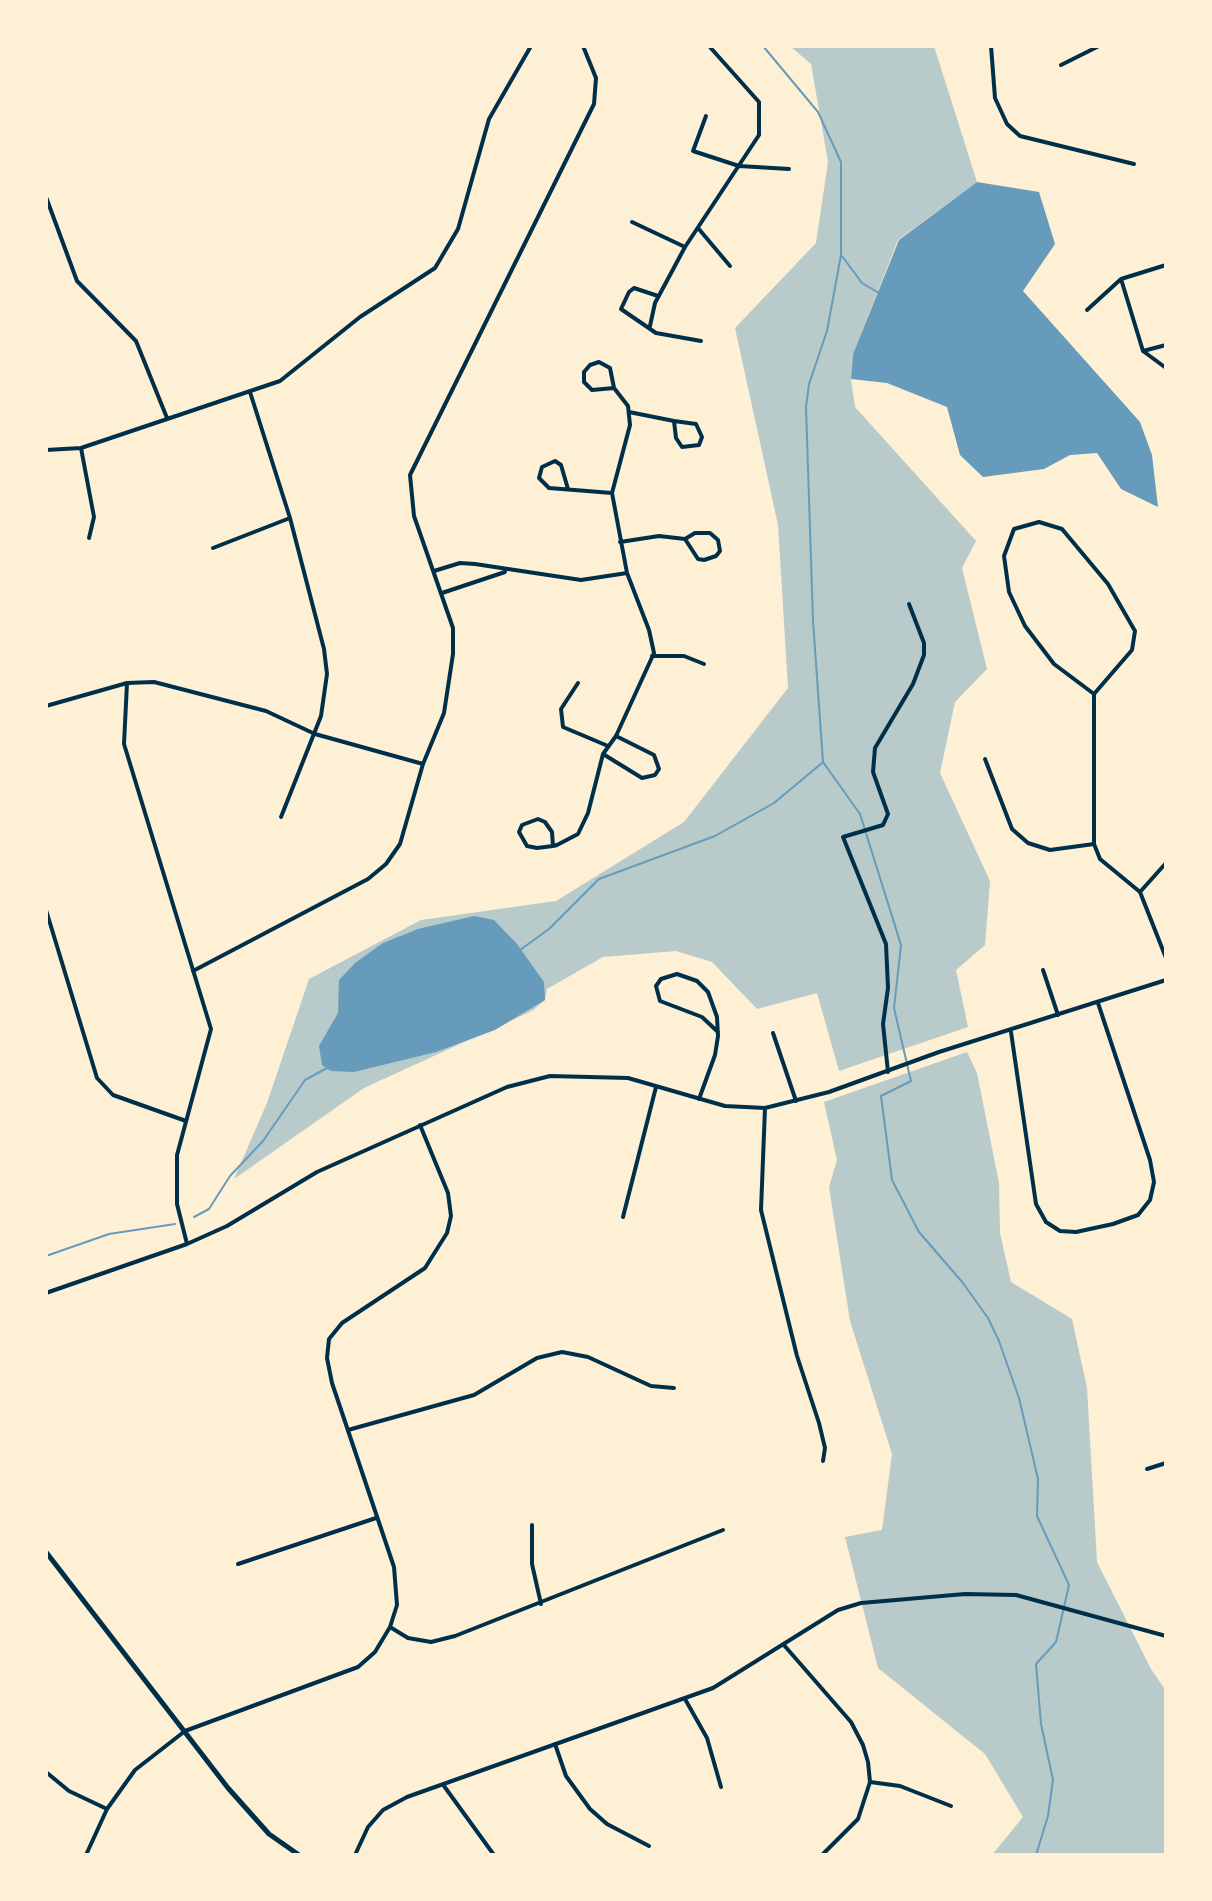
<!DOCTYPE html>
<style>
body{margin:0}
#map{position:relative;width:1212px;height:1901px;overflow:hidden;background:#fdf0d5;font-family:Ubuntu,sans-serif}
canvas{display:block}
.frame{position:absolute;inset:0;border:48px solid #fdf0d5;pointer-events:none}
</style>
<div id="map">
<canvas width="1212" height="1901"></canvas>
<div class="frame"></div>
</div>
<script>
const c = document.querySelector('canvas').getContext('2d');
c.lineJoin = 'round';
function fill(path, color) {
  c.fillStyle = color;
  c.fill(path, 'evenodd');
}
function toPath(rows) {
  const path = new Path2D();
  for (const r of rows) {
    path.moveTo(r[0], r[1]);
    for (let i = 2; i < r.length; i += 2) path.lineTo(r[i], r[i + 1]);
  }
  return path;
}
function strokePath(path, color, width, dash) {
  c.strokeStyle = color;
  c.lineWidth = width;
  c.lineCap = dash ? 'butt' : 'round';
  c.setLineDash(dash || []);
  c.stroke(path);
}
const green = toPath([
 [790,46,934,46,977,182,898,240,853,354,851,379,855,407,976,541,962,568,987,669,955,702,940,773,990,881,985,945,956,970,968,1027,839,1071,817,993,757,1009,712,962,676,951,603,957,547,989,545,1000,532,1011,364,1088,234,1179,267,1103,309,979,421,920,556,901,684,822,788,688,778,525,735,328,816,243,828,162,811,64],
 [967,1052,977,1073,999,1183,1000,1233,1011,1282,1072,1319,1087,1388,1097,1562,1151,1669,1166,1691,1166,1855,992,1855,1023,1817,985,1754,878,1668,845,1537,882,1530,892,1454,850,1321,829,1187,837,1160,824,1102]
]);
const water = toPath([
 [977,182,1039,192,1055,244,1023,291,1140,422,1152,455,1158,507,1121,489,1097,453,1070,455,1044,469,983,477,960,455,947,407,887,383,851,379,853,354,899,240],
 [474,916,494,920,517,944,544,982,545,1000,495,1030,436,1052,354,1072,331,1071,322,1065,319,1046,338,1013,339,980,355,963,383,943,418,929]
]);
const stream = toPath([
 [763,46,818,112,841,162,841,255,827,331,809,384,806,407,813,621,823,762,860,814,901,945,894,1008,911,1081,881,1096,892,1180,919,1232,963,1283,988,1318,999,1341,1019,1398,1038,1479,1037,1516,1069,1585,1056,1642,1036,1664,1041,1724,1053,1780,1048,1816,1036,1855],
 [842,256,862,283,879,293],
 [520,950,549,929,599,879,715,836,774,803,822,763],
 [194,1217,209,1209,230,1176,263,1141,305,1080,327,1068],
 [46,1256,109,1234,175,1224]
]);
const minor = toPath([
 [991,46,995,98,1007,124,1020,136,1134,164],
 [1061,65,1099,46],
 [706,116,693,151,739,166,789,169],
 [46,197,77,281,136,341,167,418],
 [632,222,685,247],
 [698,228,730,266],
 [1166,265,1121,279,1143,351,1166,368],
 [658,296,634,288,629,292,621,309,656,333,701,341],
 [1087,310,1121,279],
 [650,326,655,303,685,247,759,135,759,102,709,46],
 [1143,351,1166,345],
 [250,392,290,518,324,649,327,674,321,716,281,817],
 [629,412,674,421,676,438,682,447,699,445,702,437,696,424,674,421],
 [81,448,94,517,89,538],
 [46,450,81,448,280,381,360,317,435,268,458,229,489,119,531,46],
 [568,489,561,465,555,461,542,467,539,478,549,488,612,493],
 [1039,522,1062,529,1108,584,1135,631,1132,650,1094,694,1054,664,1025,626,1009,592,1004,556,1014,529,1039,522],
 [620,542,659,536,685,539,698,559,704,560,716,556,720,551,718,540,710,533,695,533,685,539],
 [213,548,290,518],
 [434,571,460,563,475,564,581,580,627,573],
 [442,593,505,572],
 [652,656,684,656,704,664],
 [127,683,124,744,211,1029,177,1155,177,1204,187,1244],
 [578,683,561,709,563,727,608,746],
 [1094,694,1094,844,1100,859,1140,892,1166,958],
 [46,706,127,683,154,682,266,711,315,734,423,764],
 [603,754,642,778,655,775,659,769,654,755,616,736],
 [985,759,1012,829,1028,843,1050,850,1094,844],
 [553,846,552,832,545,822,538,819,522,825,519,832,527,846,537,848,553,846,557,845,578,834,588,813,603,754,616,736,654,653,649,630,627,573,612,493,630,425,628,406,614,388,610,368,599,362,590,365,584,372,584,382,592,390,614,388],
 [1140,892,1166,863],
 [46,910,97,1078,113,1095,186,1121],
 [1043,970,1058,1015],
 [193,971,368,879,386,864,400,844,423,764,444,713,453,654,453,628,414,516,410,475,594,104,596,78,583,46],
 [1011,1032,1036,1204,1046,1222,1060,1231,1076,1232,1113,1224,1138,1215,1150,1200,1154,1182,1150,1160,1098,1003],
 [773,1033,796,1101],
 [888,1072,883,1024,888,988,886,944,843,837,883,825,888,814,873,772,875,748,913,684,924,655,924,643,909,604],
 [699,1099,715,1055,718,1036,717,1017,708,992,697,981,677,974,661,979,656,986,660,1001,702,1017,718,1032],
 [765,1108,761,1210,797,1356,819,1423,825,1448,823,1461],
 [623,1217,656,1087],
 [46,1293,187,1244,227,1226,317,1172,507,1087,550,1076,628,1078,725,1106,765,1108,829,1092,939,1052,1166,980],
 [348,1430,474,1395,537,1358,562,1352,588,1357,651,1386,674,1388],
 [1147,1469,1166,1463],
 [532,1525,532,1564,541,1604],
 [238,1564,376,1518],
 [390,1627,408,1638,431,1642,455,1636,723,1530],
 [783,1644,851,1722,863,1745,868,1762,870,1782,858,1819,822,1855],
 [685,1699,707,1738,721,1787],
 [555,1744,566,1776,590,1809,607,1824,649,1846],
 [46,1772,69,1791,107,1809],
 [870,1782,900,1786,951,1806],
 [444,1786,494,1855],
 [86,1855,107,1809,135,1770,185,1731,358,1667,375,1652,390,1627,397,1605,394,1567,332,1383,327,1358,329,1339,342,1323,425,1268,447,1233,451,1216,448,1193,420,1125],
 [355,1855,368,1827,383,1810,407,1797,713,1688,838,1610,861,1603,965,1594,1016,1595,1166,1636]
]);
const tertiary = toPath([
 [46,1552,228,1788,269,1834,299,1855]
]);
fill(green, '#b9caca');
fill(water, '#669bbc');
strokePath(stream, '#669bbc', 2);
strokePath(minor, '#003049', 4);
strokePath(tertiary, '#003049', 5);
</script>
